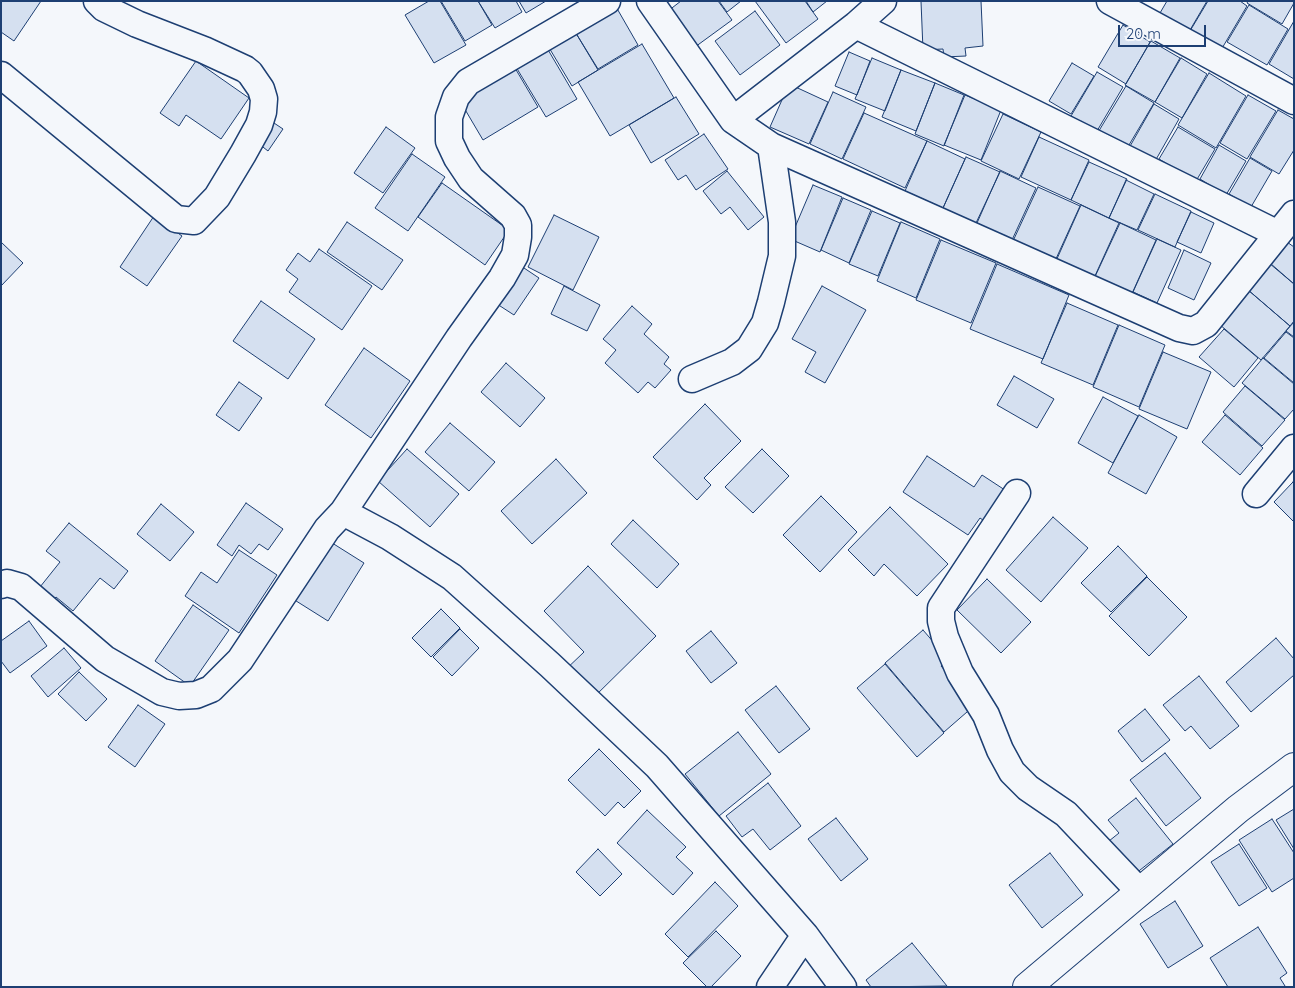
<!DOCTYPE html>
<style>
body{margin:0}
#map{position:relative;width:1295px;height:988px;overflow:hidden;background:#f4f7fb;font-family:Quicksand,sans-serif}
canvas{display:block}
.frame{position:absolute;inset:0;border:2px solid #1d3f73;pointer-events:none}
.scale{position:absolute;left:1118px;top:25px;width:88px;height:22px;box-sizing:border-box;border:2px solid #1d3f73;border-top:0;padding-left:6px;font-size:15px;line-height:18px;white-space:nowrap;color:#1d3f73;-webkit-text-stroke:4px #f4f7fb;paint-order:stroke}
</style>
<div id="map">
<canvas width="1295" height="988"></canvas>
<div class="frame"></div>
<div class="scale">20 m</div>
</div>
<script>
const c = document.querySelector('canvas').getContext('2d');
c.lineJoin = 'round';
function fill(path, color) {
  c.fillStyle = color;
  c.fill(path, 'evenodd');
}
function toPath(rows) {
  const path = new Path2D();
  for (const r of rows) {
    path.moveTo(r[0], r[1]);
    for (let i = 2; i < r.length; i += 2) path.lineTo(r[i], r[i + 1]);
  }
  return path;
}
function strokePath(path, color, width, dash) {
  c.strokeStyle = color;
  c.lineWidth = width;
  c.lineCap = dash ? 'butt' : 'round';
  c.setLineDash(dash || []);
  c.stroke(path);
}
const building = toPath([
 [1,1,41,1,14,41,1,32,1,1],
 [429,1,440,1,466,45,434,63,405,15,429,1],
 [441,1,478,1,492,25,465,41,441,1],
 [478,1,516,1,522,12,495,28,478,1],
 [519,1,546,1,526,13,519,1],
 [681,1,718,1,732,20,695,47,668,11,681,1],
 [719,1,741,1,727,12,719,1],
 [755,1,805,1,818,19,786,43,755,1],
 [806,1,827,1,813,12,806,1],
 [921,1,981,1,983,46,965,48,966,56,944,57,943,49,923,50,921,1],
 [1167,1,1207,1,1190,30,1160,13,1167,1],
 [1208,1,1240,1,1247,6,1221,50,1190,31,1208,1],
 [1248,1,1294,1,1294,3,1282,24,1247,3,1248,1],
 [615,5,638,45,598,69,574,30,615,5],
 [1249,5,1288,29,1267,65,1227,42,1249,5],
 [755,11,780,45,740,75,715,41,755,11],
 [1294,21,1294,79,1269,64,1294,21],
 [1123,25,1150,42,1126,84,1098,67,1123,25],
 [574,30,598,70,572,86,548,46,574,30],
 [1151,41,1180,58,1155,102,1125,85,1151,41],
 [642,44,674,98,610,136,578,82,642,44],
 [547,48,577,99,546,117,516,67,547,48],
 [849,52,870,61,857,95,835,86,849,52],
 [872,58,901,70,885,111,855,99,872,58],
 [1181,58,1207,74,1182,118,1155,102,1181,58],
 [196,61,249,98,221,139,186,115,179,126,160,113,196,61],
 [1072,63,1094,76,1071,114,1049,101,1072,63],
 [515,68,538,107,483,140,460,101,515,68],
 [901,70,935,83,916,131,882,117,901,70],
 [1097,72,1123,87,1097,131,1071,116,1097,72],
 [1209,73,1246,96,1216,148,1178,125,1209,73],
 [935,83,964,95,944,146,915,134,935,83],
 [789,84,828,102,809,144,770,127,789,84],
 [1126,86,1154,103,1126,150,1097,134,1126,86],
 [833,92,866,107,842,159,810,144,833,92],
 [965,95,1001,110,981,160,944,145,965,95],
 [1248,95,1276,111,1247,159,1220,143,1248,95],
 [676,97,699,134,651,163,629,125,676,97],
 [1154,104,1179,119,1154,163,1129,148,1154,104],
 [1278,110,1294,119,1294,150,1279,174,1250,157,1278,110],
 [864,113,927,141,905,188,843,159,864,113],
 [1003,114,1041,132,1019,179,981,161,1003,114],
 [268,119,283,129,268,151,254,140,268,119],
 [386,127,415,148,383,193,354,173,386,127],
 [1178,127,1215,149,1196,181,1159,159,1178,127],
 [704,134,728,169,696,190,686,175,678,180,665,160,704,134],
 [1039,137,1089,160,1071,200,1021,177,1039,137],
 [927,141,965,159,943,208,905,191,927,141],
 [1219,145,1246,161,1226,195,1200,179,1219,145],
 [412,154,445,177,408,231,375,208,412,154],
 [966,157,1000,172,976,223,943,208,966,157],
 [1250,158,1272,171,1251,207,1229,194,1250,158],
 [1089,162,1127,179,1109,218,1071,200,1089,162],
 [727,171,764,217,748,230,730,207,721,214,703,191,727,171],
 [1000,171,1036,188,1012,240,977,223,1000,171],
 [1126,180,1154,194,1137,230,1109,218,1126,180],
 [442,183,509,230,485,265,418,217,442,183],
 [813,185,842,197,820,252,790,239,813,185],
 [1038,187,1080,206,1055,261,1013,241,1038,187],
 [1155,194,1191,211,1175,247,1138,230,1155,194],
 [843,198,871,210,849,263,821,250,843,198],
 [1081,205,1119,223,1094,278,1056,261,1081,205],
 [872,211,900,223,878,276,849,264,872,211],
 [1191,212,1214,223,1201,253,1177,242,1191,212],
 [554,215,599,237,573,290,528,267,554,215],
 [154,216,182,236,147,286,120,267,154,216],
 [347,222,403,260,382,290,327,252,347,222],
 [901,222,940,239,916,298,877,281,901,222],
 [1120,223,1156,240,1130,298,1093,281,1120,223],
 [1157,239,1181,250,1157,303,1133,292,1157,239],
 [941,240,996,263,971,323,916,300,941,240],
 [1,242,23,263,1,286,1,242],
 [1287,242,1294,247,1294,284,1269,263,1287,242],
 [319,249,372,286,342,330,289,292,298,279,286,270,298,253,310,262,319,249],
 [1184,250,1211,263,1194,300,1168,288,1184,250],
 [1270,263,1294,284,1294,321,1290,326,1247,289,1270,263],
 [997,264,1069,295,1043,359,970,329,997,264],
 [521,266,539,278,514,315,497,304,521,266],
 [564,286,600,305,587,331,551,314,564,286],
 [822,286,866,310,825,383,805,372,816,352,792,339,822,286],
 [1248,290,1290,326,1261,360,1219,324,1248,290],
 [261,301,315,339,288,379,233,341,261,301],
 [1067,303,1118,325,1093,385,1041,363,1067,303],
 [632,306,652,324,644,334,669,357,664,364,671,370,655,388,648,382,638,393,605,363,616,350,603,339,632,306],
 [1294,322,1294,337,1286,331,1294,322],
 [1119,325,1165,345,1139,407,1093,387,1119,325],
 [1224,329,1258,358,1234,387,1199,357,1224,329],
 [1286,332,1294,338,1294,383,1264,358,1286,332],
 [364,348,410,381,371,438,325,405,364,348],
 [1163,352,1211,372,1187,429,1139,409,1163,352],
 [1263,358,1294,384,1294,409,1285,419,1242,383,1263,358],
 [506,363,545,398,520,427,481,392,506,363],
 [1014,376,1054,399,1037,428,997,405,1014,376],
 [239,382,262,398,239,431,216,415,239,382],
 [1245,386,1285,420,1262,446,1223,412,1245,386],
 [1103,397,1138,416,1113,463,1078,443,1103,397],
 [705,404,741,441,704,478,711,485,697,500,653,457,705,404],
 [1139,415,1177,437,1146,494,1108,473,1139,415],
 [1225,415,1263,448,1240,475,1202,442,1225,415],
 [450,423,495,462,469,491,425,452,450,423],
 [407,449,459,494,430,527,378,481,407,449],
 [762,449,789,476,753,513,725,487,762,449],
 [927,456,974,487,982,475,1011,494,990,525,980,518,968,535,903,492,927,456],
 [556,459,587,493,532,544,501,511,556,459],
 [1293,482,1294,483,1294,522,1274,502,1293,482],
 [821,496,857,532,820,572,783,535,821,496],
 [246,503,283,529,268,550,259,544,251,554,239,545,232,556,217,545,246,503],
 [161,504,194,532,170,561,137,534,161,504],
 [890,507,948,564,917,596,884,564,874,576,848,550,890,507],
 [1053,517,1088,548,1041,602,1006,570,1053,517],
 [633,520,679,564,657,588,611,544,633,520],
 [69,523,128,571,114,589,100,578,73,611,56,597,51,603,36,592,60,562,46,551,69,523],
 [329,541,364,563,328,621,293,599,329,541],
 [1118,546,1147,576,1111,612,1081,583,1118,546],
 [239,550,277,575,239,633,185,596,201,572,217,583,239,550],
 [588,566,656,636,590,701,562,673,584,652,544,611,588,566],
 [1147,577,1187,617,1149,656,1109,616,1147,577],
 [987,579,1031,622,1001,653,957,610,987,579],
 [193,605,229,630,190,686,155,661,193,605],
 [441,609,460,628,431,657,412,638,441,609],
 [29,621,47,646,10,673,1,661,1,641,29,621],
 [460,629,479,648,452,676,433,657,460,629],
 [923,630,948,659,941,666,975,705,944,732,885,663,923,630],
 [711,631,737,663,711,683,686,651,711,631],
 [1276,638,1294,659,1294,675,1251,712,1226,682,1276,638],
 [64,648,81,668,48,697,31,676,64,648],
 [885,664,944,733,917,757,857,688,885,664],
 [79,672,107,699,86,721,58,694,79,672],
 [1199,676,1239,726,1210,749,1191,726,1185,731,1163,705,1199,676],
 [776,686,810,729,779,753,745,710,776,686],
 [138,705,165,724,135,767,108,747,138,705],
 [1145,709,1170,740,1142,762,1118,731,1145,709],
 [738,732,771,774,719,816,685,774,738,732],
 [599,749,641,791,624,808,618,802,605,816,568,780,599,749],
 [1165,753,1201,798,1166,826,1130,780,1165,753],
 [768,783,801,826,770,850,753,829,742,837,726,816,768,783],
 [1136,798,1173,844,1135,874,1109,841,1119,833,1108,820,1136,798],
 [1294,809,1294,849,1276,820,1294,809],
 [647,810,686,847,676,857,693,873,673,895,617,843,647,810],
 [836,818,868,859,841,881,808,839,836,818],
 [1272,819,1294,853,1294,878,1272,892,1239,840,1272,819],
 [1239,844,1267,888,1239,906,1211,862,1239,844],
 [598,849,622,874,600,896,576,872,598,849],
 [1050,853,1083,895,1042,928,1009,885,1050,853],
 [715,882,738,906,688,957,665,934,715,882],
 [1175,901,1203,946,1168,968,1140,924,1175,901],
 [1258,927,1287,973,1280,978,1285,986,1283,987,1228,987,1210,958,1258,927],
 [716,931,741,956,711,987,707,987,683,963,716,931],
 [912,943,947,986,871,987,866,980,912,943]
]);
const street = toPath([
 [650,1,733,120,771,146,1179,328,1193,331,1206,324,1294,214],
 [1110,1,1294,101],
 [856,25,1278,234],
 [1,75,176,219,194,221,217,197,243,154,259,125,263,112,264,99,261,89,250,73,245,69,204,50,137,24,104,8,97,1],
 [733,120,856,25,883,1],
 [692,379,732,362,749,349,765,323,771,302,782,256,782,222,771,146],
 [1017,493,941,608,941,621,945,637,960,673,986,715,1000,750,1012,772,1028,788,1066,814,1140,892],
 [1256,494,1294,448],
 [343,512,390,537,452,577,550,665,657,766,805,935,843,987],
 [1,585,7,583,21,587,105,659,162,692,179,696,196,695,211,689,240,660,327,529,343,512,459,338,502,278,515,255,518,237,518,225,513,216,471,179,457,158,449,141,449,117,456,97,468,82,607,1],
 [770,987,805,935]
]);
const secondary = toPath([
 [1027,987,1238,809,1294,767]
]);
fill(building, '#d5e0f0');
strokePath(building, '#1d3f73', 1);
strokePath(street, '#1d3f73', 29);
strokePath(secondary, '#1d3f73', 30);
strokePath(street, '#f4f7fb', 26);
strokePath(secondary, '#f4f7fb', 28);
</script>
